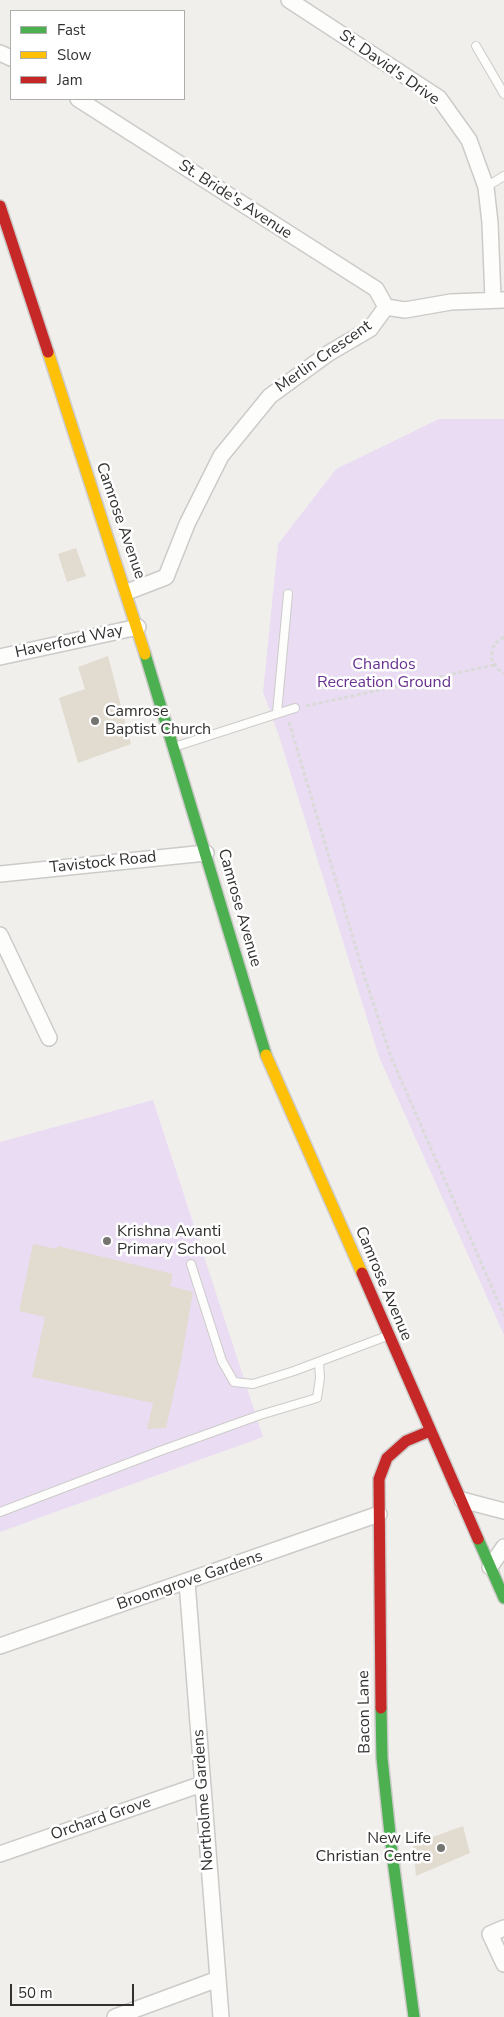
<!DOCTYPE html>
<style>
body{margin:0}
#map{position:relative;width:504px;height:2017px;overflow:hidden;background:#f1efec;font-family:"Nunito Sans",sans-serif}
canvas{display:block}
.legend{position:absolute;left:10px;top:10px;width:175px;height:90px;box-sizing:border-box;background:#fff;border:1px solid #adadac;margin:0;padding:6px 9px;list-style:none;font-size:15px;color:#32312f}
.legend li{display:flex;align-items:center;gap:10px;height:25px}
.legend b{width:25px;border:1px solid #adadac}
.scale{position:absolute;left:10px;top:1984px;width:124px;height:22px;box-sizing:border-box;border:2px solid #32312f;border-top:0;padding-left:6px;font-size:15px;line-height:18px;white-space:nowrap;color:#32312f;-webkit-text-stroke:4px #fff;paint-order:stroke}
</style>
<div id="map">
<canvas width="504" height="2017"></canvas>
<ul class="legend">
<li><b style="height:6px;background:#4caf50"></b>Fast</li>
<li><b style="height:6px;background:#ffc107"></b>Slow</li>
<li><b style="height:6px;background:#c62828"></b>Jam</li>
</ul>
<div class="scale">50 m</div>
</div>
<script>
const c = document.querySelector('canvas').getContext('2d');
c.lineJoin = 'round';
function fill(path, color) {
  c.fillStyle = color;
  c.fill(path, 'evenodd');
}
function toPath(rows) {
  const path = new Path2D();
  for (const r of rows) {
    path.moveTo(r[0], r[1]);
    for (let i = 2; i < r.length; i += 2) path.lineTo(r[i], r[i + 1]);
  }
  return path;
}
function strokePath(path, color, width, dash) {
  c.strokeStyle = color;
  c.lineWidth = width;
  c.lineCap = dash ? 'butt' : 'round';
  c.setLineDash(dash || []);
  c.stroke(path);
}
function drawText(font, color, halo, rows, align = 'center') {
  c.font = font + ' "Nunito Sans",sans-serif';
  c.lineWidth = 5;
  c.setLineDash([]);
  c.textBaseline = 'middle';
  c.strokeStyle = halo;
  c.fillStyle = color;
  for (const [text, x, y, turn = 0] of rows) {
    c.save();
    c.translate(x, y);
    c.rotate((+turn || 0) * Math.PI / 180);
    c.textAlign = isNaN(turn) ? turn : align;
    if (halo) c.strokeText(text, 0, 0);
    c.fillText(text, 0, 0);
    c.restore();
  }
}
const green = toPath([
 [439,419,504,419,504,1335,379,1057,278,733,263,692,278,544,336,469],
 [153,1100,263,1437,0,1532,0,1142]
]);
const building = toPath([
 [76,548,86,576,67,582,58,554],
 [108,656,131,744,78,763,59,698,85,689,78,667],
 [33,1244,57,1249,58,1246,173,1274,170,1286,193,1292,181,1361,166,1428,147,1429,153,1403,32,1377,45,1317,19,1311],
 [463,1826,470,1853,416,1876,413,1844]
]);
const path = toPath([
 [504,637,494,644,491,658,498,669,504,673],
 [306,706,494,665],
 [289,722,364,975,391,1057,504,1315]
]);
const lane = toPath([
 [476,46,504,94],
 [486,187,504,176],
 [277,713,288,594],
 [174,747,295,708],
 [191,1264,222,1361,234,1382,253,1384,294,1371,387,1336],
 [0,1512,160,1451,260,1415,317,1398,320,1378,319,1362]
]);
const street = toPath([
 [289,0,439,98,469,140,486,187,490,223,493,299],
 [0,53,11,58],
 [78,99,376,289,386,307],
 [386,307,405,310,451,302,504,300],
 [127,592,166,577,187,524,221,456,270,396,329,353,370,329,386,307],
 [0,657,138,627],
 [0,874,206,853],
 [0,935,49,1038],
 [462,1500,504,1511],
 [490,1567,504,1547],
 [187,1582,221,2017],
 [0,1646,379,1514],
 [0,1854,202,1784],
 [504,1928,490,1934,504,1964],
 [115,2017,218,1979]
]);
const fast = toPath([
 [145,654,266,1055],
 [478,1539,504,1598],
 [381,1708,382,1758,392,1853,414,2017]
]);
const slow = toPath([
 [48,352,145,654],
 [266,1055,362,1273]
]);
const jam = toPath([
 [0,206,48,352],
 [362,1273,478,1539],
 [381,1708,379,1479,387,1458,406,1441,430,1431]
]);
const markers = [
 [95,721,5,"#757471"],
 [107,1241,5,"#757471"],
 [441,1848,5,"#757471"]
];
const streetNames = [
 ["St. David's Drive",389,68,35],
 ["St. Bride's Avenue",235,200,33],
 ["Merlin Crescent",324,357,-35],
 ["Camrose Avenue",120,521,71],
 ["Haverford Way",69,642,-12],
 ["Tavistock Road",103,863,-6],
 ["Camrose Avenue",239,908,74],
 ["Camrose Avenue",383,1284,67],
 ["Broomgrove Gardens",190,1581,-19],
 ["Bacon Lane",365,1712,-91],
 ["Northolme Gardens",204,1800,-94],
 ["Orchard Grove",101,1819,-19]
];
const parkNames = [
 ["Chandos",384,665],
 ["Recreation Ground",384,683]
];
const poiNames = [
 ["Camrose",105,712],
 ["Baptist Church",105,730],
 ["Krishna Avanti",117,1232],
 ["Primary School",117,1250],
 ["New Life",431,1839,"right"],
 ["Christian Centre",431,1857,"right"]
];
fill(green, '#eaddf3');
fill(building, '#e1dbd0');
strokePath(lane, '#cccbc9', 10);
strokePath(street, '#cccbc9', 18);
strokePath(fast, '#cccbc9', 14);
strokePath(slow, '#cccbc9', 14);
strokePath(jam, '#cccbc9', 14);
strokePath(path, '#dadad9', 3, [4, 2.5]);
strokePath(lane, '#fdfdfc', 8);
strokePath(street, '#fdfdfc', 15);
strokePath(fast, '#4caf50', 11);
strokePath(slow, '#ffc107', 11);
strokePath(jam, '#c62828', 11);
for (const [x, y, r, color] of markers) {
  const dot = new Path2D();
  dot.arc(x, y, r, 0, 2 * Math.PI);
  c.fillStyle = color;
  c.fill(dot);
  strokePath(dot, '#fff', 2);
}
drawText('16px', '#32312f', '#fff', streetNames);
drawText('16px', '#68318f', '#fff', parkNames);
drawText('16px', '#32312f', '#fff', poiNames, 'left');
</script>
